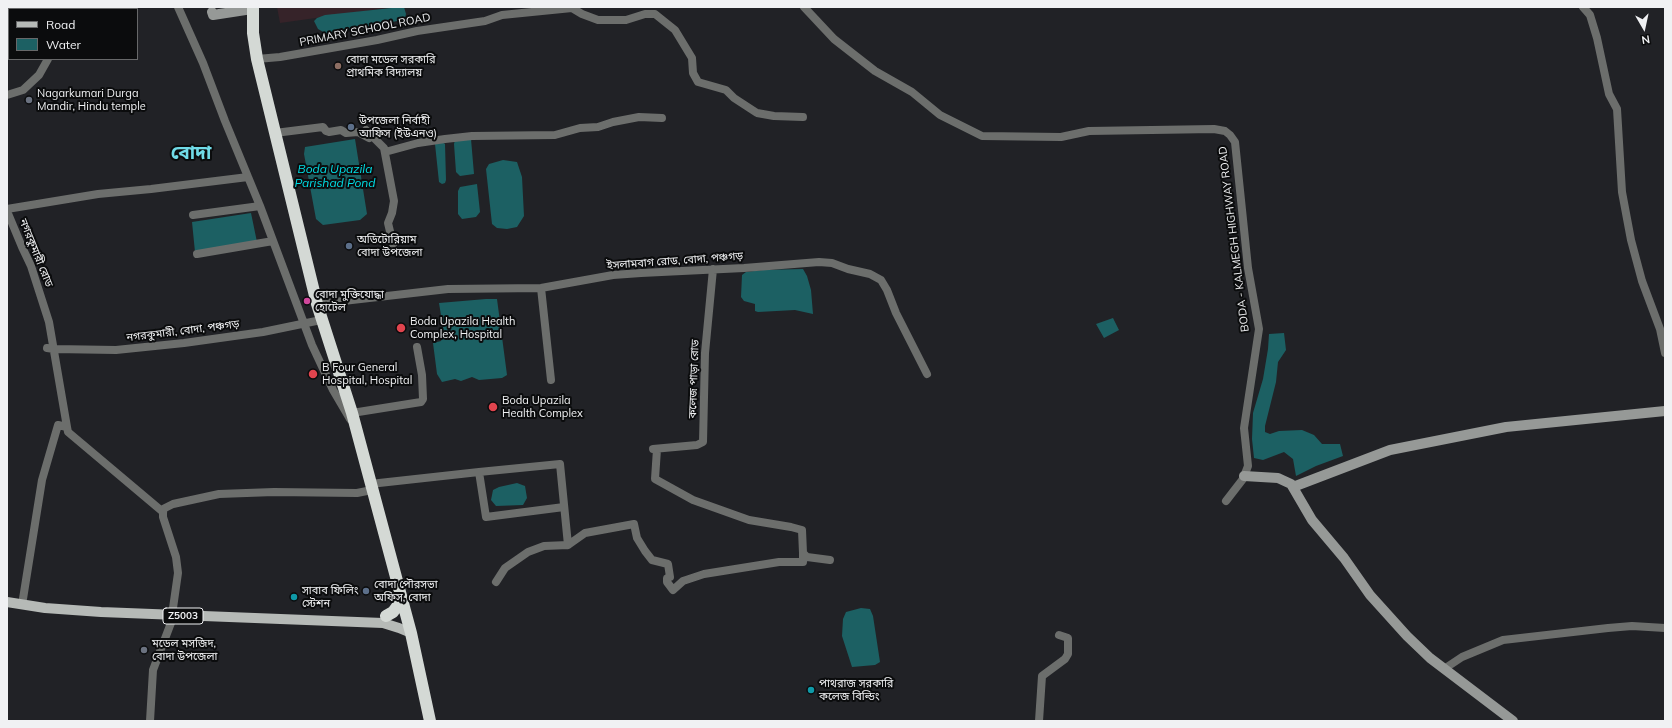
<!DOCTYPE html>
<meta charset="utf-8">
<style>
body{margin:0}
#map{position:relative;width:1672px;height:728px;overflow:hidden;background:#212226;font-family:Mulish,sans-serif}
canvas{display:block}
.frame{position:absolute;inset:0;border:8px solid #f0f1f3;pointer-events:none}
.legend{position:absolute;left:8px;top:8px;width:130px;height:52px;box-sizing:border-box;background:#0b0c0d;border:1px solid #676869;margin:0;padding:5px 7px;list-style:none;font-size:12px;color:#f0f1f3}
.legend li{display:flex;align-items:center;gap:8px;height:20px}
.legend b{width:20px;border:1px solid #676869}
.north{position:absolute;left:1624px;top:8px;width:40px;height:40px;-webkit-text-stroke:3px #0b0c0d;paint-order:stroke;rotate:171deg;font-size:11px;font-weight:700;line-height:16px;text-align:center;color:#f0f1f3}
.north::after{content:'';display:block;margin:auto;width:14px;height:18px;background:#f0f1f3;clip-path:polygon(50% 0,100% 100%,50% 72%,0 100%)}
</style>
<div id="map">
<canvas width="1672" height="728"></canvas>
<div class="frame"></div>
<ul class="legend">
<li><b style="height:5px;background:#b6bab7"></b>Road</li>
<li><b style="height:11px;background:#1c6063"></b>Water</li>
</ul>
<div class="north">N</div>
</div>
<script>
const c = document.querySelector('canvas').getContext('2d');
c.lineJoin = 'round';
function fill(path, color) {
  c.fillStyle = color;
  c.fill(path, 'evenodd');
}
function toPath(rows) {
  const path = new Path2D();
  for (const r of rows) {
    path.moveTo(r[0], r[1]);
    for (let i = 2; i < r.length; i += 2) path.lineTo(r[i], r[i + 1]);
  }
  return path;
}
function strokePath(path, color, width, dash) {
  c.strokeStyle = color;
  c.lineWidth = width;
  c.lineCap = dash ? 'butt' : 'round';
  c.setLineDash(dash || []);
  c.stroke(path);
}
function drawText(font, color, halo, rows, align = 'center') {
  c.font = font + ' Mulish,"Noto Sans Bengali",sans-serif';
  c.lineWidth = 4;
  c.setLineDash([]);
  c.textBaseline = 'middle';
  c.strokeStyle = halo;
  c.fillStyle = color;
  for (const [text, x, y, turn = 0] of rows) {
    c.save();
    c.translate(x, y);
    c.rotate((+turn || 0) * Math.PI / 180);
    c.textAlign = isNaN(turn) ? turn : align;
    if (halo) c.strokeText(text, 0, 0);
    c.fillText(text, 0, 0);
    c.restore();
  }
}
const education = toPath([
 [277,7,394,7,280,23]
]);
const water = toPath([
 [401,7,404,7,406,14,405,18,402,20,343,32,333,31,330,33,325,33,318,29,314,21,317,18,325,15],
 [355,139,367,214,360,220,323,225,316,219,304,154,305,147],
 [471,139,474,174,460,176,456,172,454,144,455,140],
 [442,142,445,144,446,180,445,183,442,184,439,182,435,144],
 [503,160,517,162,522,177,524,216,517,227,507,229,497,228,492,224,486,169,489,164],
 [477,184,480,212,476,217,462,219,458,214,458,191,460,187],
 [251,213,257,242,195,252,192,222],
 [803,269,807,276,811,290,813,314,795,310,758,312,755,311,755,304,744,301,741,297,742,275,746,272,763,270],
 [486,299,497,299,507,375,502,378,479,380,472,377,461,381,455,379,442,382,437,374,433,343,441,341,444,334,439,303],
 [1113,318,1119,330,1104,338,1096,324],
 [1284,333,1286,350,1278,362,1276,382,1265,426,1265,432,1270,434,1279,431,1302,430,1314,435,1322,444,1340,444,1343,456,1316,466,1296,476,1293,459,1284,452,1263,460,1254,458,1252,439,1253,413,1263,379,1268,349,1269,334],
 [517,483,525,486,527,498,523,505,496,506,491,500,493,490,499,487],
 [861,608,870,609,873,616,880,662,875,665,852,667,842,636,843,619,846,612]
]);
const street = toPath([
 [178,7,203,63,225,121,260,206,312,345,333,390,350,419],
 [804,7,834,39,875,71,912,92,940,115,982,136,1061,137,1089,131,1214,129,1225,131,1230,135,1235,142,1248,268,1259,329,1244,428,1248,466,1243,479,1226,501],
 [1583,7,1590,15,1597,38,1609,94,1617,109,1622,192,1631,240,1642,281,1660,329,1665,353],
 [77,9,78,7],
 [257,59,280,57,377,40,417,31,485,21,502,15,572,8,582,14,598,20,626,20,645,14,655,14,675,30,692,58,693,73,698,82,726,90,734,98,757,113,774,116,803,117],
 [7,95,23,90,39,75,48,59],
 [366,130,384,148,394,201,392,213,388,223,393,244],
 [275,133,323,127,326,131,329,132,341,130,346,133,358,132,369,138],
 [385,152,418,143,445,139,472,136,555,135,580,128,598,127,613,122,639,117,662,118],
 [7,209,98,194,151,189,248,177],
 [7,211,22,247,31,266,49,322,67,427],
 [193,215,260,206],
 [197,254,273,241],
 [541,288,551,380],
 [317,304,448,289,541,288,613,275,641,273,744,268,819,262,832,263,848,269,870,274,881,280,887,290,896,313,927,374],
 [47,348,54,349,116,350,184,343,263,332,321,320],
 [352,413,421,402,423,399,422,375,417,347],
 [653,449,697,445,703,442,705,353,713,269],
 [657,449,655,479,693,500,749,520,791,527,802,530,803,553,807,557,830,560],
 [479,472,560,464,568,545,544,546,528,552,505,568,496,582],
 [370,484,479,472,486,517,564,507],
 [568,545,585,533,634,524,637,538,645,551,652,560,668,564,670,577,667,578,667,582,673,590,683,581,704,574,779,562,803,562,803,553],
 [22,605,42,480,58,425,67,427,68,432,163,512],
 [172,615,178,573,176,557,163,517,163,509,173,504,219,494,274,492,357,493,372,490],
 [1444,669,1462,657,1503,640,1608,628,1632,626,1665,628],
 [150,721,153,670,174,615],
 [1039,721,1042,676,1065,659,1068,654,1068,638,1059,635]
]);
const secondary = toPath([
 [212,12,213,15,252,9],
 [1244,476,1278,478,1291,484,1312,520,1344,558,1370,595,1407,636,1430,658,1513,721],
 [1293,487,1390,450,1506,427,1665,411]
]);
const primary = toPath([
 [7,602,45,608,101,612,383,623,399,628,411,633]
]);
const highway = toPath([
 [253,7,253,33,257,59,317,304,352,413,411,633,430,721],
 [386,616,393,612,401,601]
]);
const markers = [
 [338,66,4,"#8d6e63"],
 [29,100,4,"#6b7280"],
 [351,127,4,"#5c6f8a"],
 [349,246,4,"#5c6f8a"],
 [307,301,4,"#d1479c"],
 [401,328,5,"#e0444e"],
 [313,374,5,"#e0444e"],
 [493,407,5,"#e0444e"],
 [366,591,4,"#5c6f8a"],
 [294,597,4,"#0f9aa8"],
 [144,650,4,"#6b7280"],
 [811,690,4,"#0f9aa8"]
];
const shields = [
 [183,616,40]
];
const shieldNames = [
 ["Z5003",183,616]
];
const streetNames = [
 ["PRIMARY SCHOOL ROAD",365,30,-11],
 ["BODA - KALMEGH HIGHWAY ROAD",1234,239,-97],
 ["নগরকুমারী রোড",36,253,68],
 ["ইসলামবাগ রোড, বোদা, পঞ্চগড়",675,261,-4],
 ["নগরকুমারী, বোদা, পঞ্চগড়",183,331,-7],
 ["কলেজ পাড়া রোড",694,379,-88]
];
const poiNames = [
 ["বোদা মডেল সরকারি",346,60],
 ["প্রাথমিক বিদ্যালয়",346,73],
 ["Nagarkumari Durga",37,94],
 ["Mandir, Hindu temple",37,107],
 ["উপজেলা নির্বাহী",359,121],
 ["আফিস (ইউএনও)",359,134],
 ["অডিটোরিয়াম",357,240],
 ["বোদা উপজেলা",357,253],
 ["বোদা মুক্তিযোদ্ধা",315,295],
 ["হোটেল",315,308],
 ["Boda Upazila Health",410,322],
 ["Complex, Hospital",410,335],
 ["B Four General",322,368],
 ["Hospital, Hospital",322,381],
 ["Boda Upazila",502,401],
 ["Health Complex",502,414],
 ["বোদা পৌরসভা",374,585],
 ["অফিস, বোদা",374,598],
 ["সাবাব ফিলিং",302,591],
 ["স্টেশন",302,604],
 ["মডেল মসজিদ,",152,644],
 ["বোদা উপজেলা",152,657],
 ["পাথরাজ সরকারি",819,684],
 ["কলেজ বিল্ডিং",819,697]
];
const waterNames = [
 ["Boda Upazila",335,169],
 ["Parishad Pond",335,183]
];
const townNames = [
 ["বোদা",191,153]
];
fill(education, '#362329');
fill(water, '#1c6063');
strokePath(street, '#6c6e6c', 8);
strokePath(secondary, '#969997', 10);
strokePath(primary, '#b6bab7', 10);
strokePath(highway, '#d4d9d5', 12);
for (const [x, y, r, color] of markers) {
  const dot = new Path2D();
  dot.arc(x, y, r, 0, 2 * Math.PI);
  c.fillStyle = color;
  c.fill(dot);
  strokePath(dot, '#0b0c0d', 1.5);
}
for (const [x, y, w] of shields) {
  const box = new Path2D();
  box.roundRect(x - w / 2, y - 8, w, 16, 3);
  c.fillStyle = '#0b0c0d';
  c.fill(box);
  strokePath(box, '#f0f1f3', 1);
}
drawText('bold 10px', '#f0f1f3', null, shieldNames);
drawText('11px', '#f0f1f3', '#0b0c0d', streetNames);
drawText('11px', '#f0f1f3', '#0b0c0d', poiNames, 'left');
drawText('italic 12px', '#00dfe6', '#0b0c0d', waterNames);
drawText('bold 19px', '#70dbe7', '#0b0c0d', townNames);
</script>
